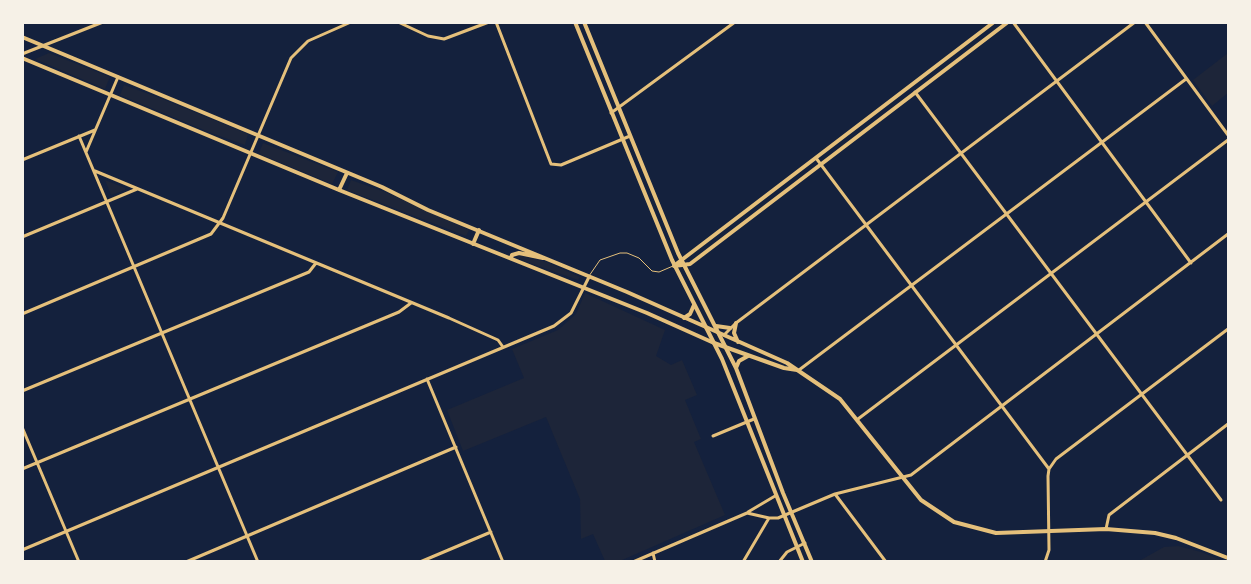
<!DOCTYPE html>
<style>
body{margin:0}
#map{position:relative;width:1251px;height:584px;overflow:hidden;background:#14213d;font-family:"Times New Roman",serif}
canvas{display:block}
.frame{position:absolute;inset:0;border:24px solid #f6f1e7;pointer-events:none}
</style>
<div id="map">
<canvas width="1251" height="584"></canvas>
<div class="frame"></div>
</div>
<script>
const c = document.querySelector('canvas').getContext('2d');
c.lineJoin = 'round';
function fill(path, color) {
  c.fillStyle = color;
  c.fill(path, 'evenodd');
}
function toPath(rows) {
  const path = new Path2D();
  for (const r of rows) {
    path.moveTo(r[0], r[1]);
    for (let i = 2; i < r.length; i += 2) path.lineTo(r[i], r[i + 1]);
  }
  return path;
}
function strokePath(path, color, width, dash) {
  c.strokeStyle = color;
  c.lineWidth = width;
  c.lineCap = dash ? 'butt' : 'round';
  c.setLineDash(dash || []);
  c.stroke(path);
}
const green = toPath([
 [49,53,110,77,105,89,35,59],
 [1228,53,1228,93,1212,106,1193,80],
 [124,85,160,98,248,134,245,145,211,133,120,95],
 [263,143,338,172,332,184,262,155,259,153],
 [105,180,125,188,125,190,111,195],
 [351,180,385,192,469,230,466,236,347,190],
 [518,255,547,262,580,277,578,280,538,266,517,258],
 [585,293,665,330,656,356,671,365,682,360,697,395,685,400,701,439,694,442,725,515,620,561,605,561,593,534,581,539,580,499,546,417,463,451,447,410,524,378,512,349,558,330,576,314],
 [1178,546,1201,552,1223,561,1139,561,1164,547]
]);
const service = toPath([
 [589,276,600,260,620,253,627,253,639,258,652,271,659,272,673,266]
]);
const minor = toPath([
 [398,22,428,36,444,39,489,22],
 [496,22,551,164,561,165,630,136],
 [1013,22,1191,263],
 [1145,22,1228,135],
 [22,54,103,22],
 [915,92,1221,500],
 [611,113,735,22],
 [79,136,258,562],
 [86,152,118,77],
 [816,158,1049,469],
 [22,160,95,130],
 [95,171,449,318,498,340,503,347],
 [22,237,137,189],
 [22,314,211,234,223,218,291,58,308,41,351,22],
 [724,335,736,323,1135,22],
 [799,370,1186,79],
 [427,379,503,562],
 [22,391,309,272,316,263],
 [858,419,1228,140],
 [22,427,79,562],
 [713,436,754,419],
 [22,469,399,312,411,303],
 [835,494,886,562],
 [748,512,775,496],
 [1106,529,1109,515,1228,424],
 [22,550,554,326,571,313,589,277],
 [653,553,655,562],
 [186,562,456,447],
 [420,562,491,532],
 [633,562,747,513,769,518,778,518,835,494,911,475,1228,234],
 [743,562,769,518],
 [779,562,787,552,805,543],
 [1045,562,1049,550,1048,476,1049,469,1056,459,1228,329]
]);
const tertiary = toPath([
 [22,37,382,187,428,210,627,292,787,363,840,399,921,500,954,522,996,533,1106,529,1155,533,1176,538,1228,558],
 [22,58,339,190,647,313,714,343,784,368,797,370],
 [339,190,347,173],
 [473,244,479,230],
 [511,258,512,255,519,253,543,258],
 [675,265,994,22],
 [674,266,690,264,1008,22],
 [736,323,734,333,738,342]
]);
const secondary = toPath([
 [575,22,672,260,722,359,803,562],
 [584,22,678,253,736,368,783,493,812,562],
 [684,318,690,314,694,305],
 [716,326,730,328],
 [736,368,739,361,748,356]
]);
fill(green, '#1d2539');
strokePath(service, '#e5c07b', 1);
strokePath(minor, '#e5c07b', 3);
strokePath(tertiary, '#e5c07b', 4);
strokePath(secondary, '#e5c07b', 4);
</script>
